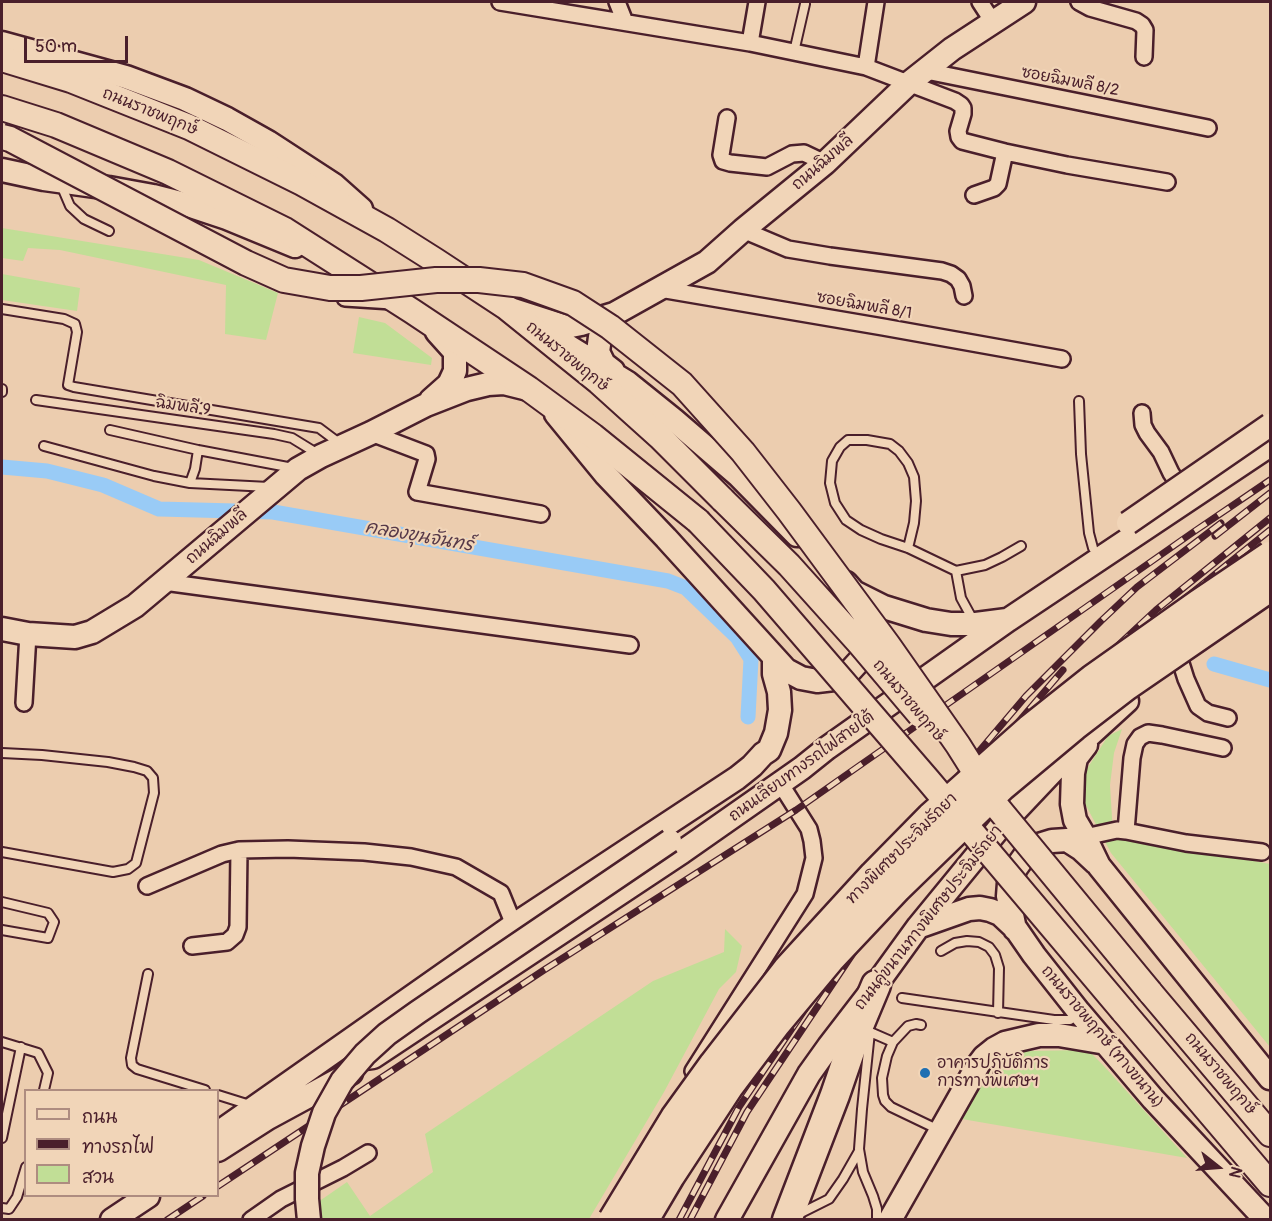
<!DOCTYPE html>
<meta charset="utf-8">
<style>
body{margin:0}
#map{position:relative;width:1272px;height:1221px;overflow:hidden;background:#eccdaf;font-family:Pangolin,"Playpen Sans Thai",sans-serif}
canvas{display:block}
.frame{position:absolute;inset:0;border:3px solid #4a1f2b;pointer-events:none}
.legend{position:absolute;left:24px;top:1089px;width:195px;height:108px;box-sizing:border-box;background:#f1d5b8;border:2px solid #ae8c80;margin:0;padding:8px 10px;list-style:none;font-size:18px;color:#4a1f2b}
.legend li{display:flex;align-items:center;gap:12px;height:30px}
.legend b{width:30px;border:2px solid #ae8c80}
.north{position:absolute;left:1188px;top:1137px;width:60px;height:60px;-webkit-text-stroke:4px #f1d5b8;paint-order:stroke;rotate:107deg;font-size:16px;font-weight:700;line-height:24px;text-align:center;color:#4a1f2b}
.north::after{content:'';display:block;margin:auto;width:21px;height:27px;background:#4a1f2b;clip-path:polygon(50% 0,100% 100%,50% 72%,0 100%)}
.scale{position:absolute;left:24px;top:36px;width:104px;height:27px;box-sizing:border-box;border:3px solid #4a1f2b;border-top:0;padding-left:8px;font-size:18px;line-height:21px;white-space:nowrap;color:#4a1f2b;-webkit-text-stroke:4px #f1d5b8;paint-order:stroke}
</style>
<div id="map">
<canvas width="1272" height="1221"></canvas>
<div class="frame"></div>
<ul class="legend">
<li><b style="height:8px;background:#f1d5b8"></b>ถนน</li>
<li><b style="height:8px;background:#4a1f2b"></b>ทางรถไฟ</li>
<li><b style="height:16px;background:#c1de96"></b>สวน</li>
</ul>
<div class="north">N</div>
<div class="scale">50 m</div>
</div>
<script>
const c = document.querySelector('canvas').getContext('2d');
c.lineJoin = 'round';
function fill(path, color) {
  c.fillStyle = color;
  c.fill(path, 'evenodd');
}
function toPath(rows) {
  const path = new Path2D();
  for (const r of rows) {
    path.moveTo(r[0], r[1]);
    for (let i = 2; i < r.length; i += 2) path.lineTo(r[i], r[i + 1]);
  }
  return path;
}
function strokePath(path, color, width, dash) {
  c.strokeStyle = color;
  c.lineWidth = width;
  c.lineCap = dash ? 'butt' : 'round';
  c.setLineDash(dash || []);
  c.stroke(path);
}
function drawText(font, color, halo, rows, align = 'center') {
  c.font = font + ' Pangolin,"Playpen Sans Thai",sans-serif';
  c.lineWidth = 4.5;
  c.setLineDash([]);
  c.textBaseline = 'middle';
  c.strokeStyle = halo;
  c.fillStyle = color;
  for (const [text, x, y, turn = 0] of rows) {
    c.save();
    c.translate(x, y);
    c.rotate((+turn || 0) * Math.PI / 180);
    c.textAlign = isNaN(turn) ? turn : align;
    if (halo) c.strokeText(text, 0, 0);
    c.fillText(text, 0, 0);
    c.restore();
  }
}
const green = toPath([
 [2,228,199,260,278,293,266,340,225,334,226,285,60,250,28,248,23,261,2,258],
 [2,274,80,288,77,311,2,300],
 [359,317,385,323,432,358,431,365,353,353],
 [1122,729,1114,753,1110,785,1113,834,1270,864,1270,1047,1111,853,1081,796,1083,775,1108,736],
 [725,929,742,946,736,972,719,989,664,1092,589,1219,292,1220,347,1182,370,1216,433,1172,425,1134,653,981,724,952],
 [1088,1050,1103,1065,1187,1158,962,1119,991,1066,1026,1051]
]);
const canal = toPath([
 [2,467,47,471,103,485,159,509,273,512,668,581,686,588,737,637,751,659,748,717],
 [1214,664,1270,680]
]);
const lane = toPath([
 [794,52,805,4],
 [61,185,70,206,84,219,109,231],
 [2,309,64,319,75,324,77,332,68,385,74,387,319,428,339,443],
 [2,389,2,392],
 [36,400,274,434,292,438,318,454],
 [1079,401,1081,454,1089,533,1093,548],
 [110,430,198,450,293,468],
 [44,446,154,476,190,483,195,469,198,450],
 [190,483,269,487],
 [908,548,914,523,916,501,914,477,908,463,899,451,890,444,867,440,848,440,840,447,832,461,830,483,835,503,846,520,861,530,881,539,908,548,956,571,985,565,1002,557,1021,546],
 [956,571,961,598,973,620],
 [2,753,42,755,108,762,134,767,147,771,153,778,154,793,136,863,128,869,113,872,2,852],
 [2,902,48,913,54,922,48,938,2,930],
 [941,951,955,943,967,941,979,942,989,947,995,955,999,968,998,1013],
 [148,974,131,1058,132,1065,137,1069,205,1090],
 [902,998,1054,1020,1070,1020,1078,1013],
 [866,1030,870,1032,862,1109,859,1149,863,1172,873,1196,877,1209,877,1220],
 [870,1032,893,1042,887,1056,882,1078,883,1095,885,1101,891,1107,939,1130],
 [2,1042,38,1053,48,1073,44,1090],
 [893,1042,908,1026,916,1024,921,1025],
 [218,1095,250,1105],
 [2,1138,21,1047],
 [2,1208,9,1209,17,1197,26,1167],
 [799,1214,829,1199,843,1179,859,1151]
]);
const street = toPath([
 [500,2,750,43],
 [617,2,625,22],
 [757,2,750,43,866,67,955,101,961,105,963,108,963,114,958,131,959,137,962,141,1005,152,1067,165,1167,182],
 [980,2,993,22],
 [1079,2,1090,8,1136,21,1142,25,1145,30,1144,57],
 [866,67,876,2],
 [926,71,1208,128],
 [727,118,721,155,723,161,730,163,767,167,792,154,804,153,825,163],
 [974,195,994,188,998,184,1005,152],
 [743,230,788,249,830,256,942,271,951,274,958,279,962,286,964,296],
 [660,289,883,327,1062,359],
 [345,298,392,301],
 [1142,413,1143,425,1147,433,1161,452,1171,473,1185,494],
 [371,433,426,454,427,459,417,492,541,514],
 [164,582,630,645],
 [1180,660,1186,679,1198,706,1208,713,1228,718],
 [24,703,28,634],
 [1126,831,1132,758,1135,744,1140,737,1148,733,1162,735,1223,748],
 [1085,837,1117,830,1126,831,1186,843,1262,852],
 [147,886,222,854,239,850,288,849,364,852,411,857,456,867,501,893,514,925],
 [192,946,227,942,235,935,238,927,239,850],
 [693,1071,805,894,814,858,812,841,809,829,780,783],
 [251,1220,281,1199,343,1168,368,1153]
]);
const secondary = toPath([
 [2,43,126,77,185,99,227,119,268,142,334,185,361,209],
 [2,170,44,179,109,188,153,196,188,205,227,218,295,246],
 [510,309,566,327,581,324,614,314,707,262,743,230,825,163,909,83,952,49,1024,2],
 [566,345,628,383,674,420,739,476,797,535],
 [613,371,604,364,598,352,600,337,605,324,614,314],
 [431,400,449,384,455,371,455,352,437,332],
 [556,414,606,475,666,538,786,670,801,678,817,681,834,679,850,671,861,659,869,643,871,634],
 [846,583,854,592,884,607,926,620,951,624,976,624,1007,620],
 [2,629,28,634,75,637,92,632,135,606,298,469,321,456,371,433,426,405,467,389,488,384,504,383,528,389],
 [1086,745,1076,758,1073,773,1072,804,1075,820,1085,837,1099,866,1270,1078],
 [918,927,969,909,980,908,990,910,1000,914,1016,929,1034,955,1079,1012,1153,1099,1266,1220],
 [1015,929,1008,896,1009,883,1016,868,1026,854,1039,845,1052,841,1067,840,1081,849,1096,863],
 [366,1058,373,1057,682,852,802,768,827,748,1008,620,1270,445],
 [218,1133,514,925,737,778,752,766,763,754,769,750,776,733,780,710,779,692,774,674,774,658],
 [218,1150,268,1118,351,1073],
 [112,1220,148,1196],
 [727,1220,809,1074,829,1046,876,985,918,927,1000,827,1069,754,1127,701],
 [890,1220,978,1065,984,1057,994,1049,1005,1043,1039,1035,1059,1035,1106,1043]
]);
const primary = toPath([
 [2,59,71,80,189,127,302,183,387,230,436,261,506,307,599,382,630,410,660,437,723,500],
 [2,108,56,125,168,172,285,230,412,311,529,389,593,436,698,521],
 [1150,992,1270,1134],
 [1123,1011,1270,1184]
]);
const highway = toPath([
 [787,1220,835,1095,858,1028,876,985]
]);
const rail = toPath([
 [1215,536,1270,493],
 [679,1180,815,969,887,875,1063,670],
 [218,1186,544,970,796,810,1192,533,1270,480],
 [167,1220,203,1196],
 [648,1220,665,1188,754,1036,841,918,926,814,1026,696,1101,621,1137,587,1221,523],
 [679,1220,739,1107,851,941,955,811,1055,704,1156,610,1270,518],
 [690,1220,747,1112,858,946,962,817,1062,711,1162,617,1270,530]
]);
const secondaryBridge = toPath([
 [1128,523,1270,425],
 [309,1220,307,1199,307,1173,313,1146,324,1113,342,1081,365,1054,387,1034,418,1012,670,841]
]);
const primaryBridge = toPath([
 [2,137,10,139,246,263,284,280,330,288,361,288,436,280,479,280,523,285,573,303,610,327,682,384,743,452,789,511,888,645,958,745,987,791],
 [723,500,789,565,860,644,920,715],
 [698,521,764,590,928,780,1123,1011],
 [979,785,1150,992]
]);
const highwayBridge = toPath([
 [613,1220,675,1118,714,1064,787,970,874,875,931,817,1030,729,1093,679,1199,604,1270,556],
 [644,1220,670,1176,729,1086,775,1025,830,959,897,888,1002,786,1074,726,1126,686,1270,587]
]);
const markers = [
 [925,1073,6,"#1f6fb2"]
];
const streetNames = [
 ["ซอยฉิมพลี 8/2",1070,82,11],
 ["ถนนราชพฤกษ์",150,112,22],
 ["ถนนฉิมพลี",823,163,-41],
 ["ซอยฉิมพลี 8/1",864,306,10],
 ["ถนนราชพฤกษ์",567,357,39],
 ["ฉิมพลี 9",183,407,8],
 ["ถนนฉิมพลี",217,537,-41],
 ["ถนนราชพฤกษ์",908,701,50],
 ["ถนนเลียบทางรถไฟสายใต้",802,767,-36],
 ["ทางพิเศษประจิมรัถยา",902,849,-45],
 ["ถนนคู่ขนานทางพิเศษประจิมรัถยา",929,918,-52],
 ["ถนนราชพฤกษ์ (ทางขนาน)",1102,1037,50],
 ["ถนนราชพฤกษ์",1220,1074,50]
];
const poiNames = [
 ["อาคารปฏิบัติการ",937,1064],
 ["การทางพิเศษฯ",937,1082]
];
const waterNames = [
 ["คลองขุนจันทร์",419,537,10]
];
fill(green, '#c1de96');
strokePath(canal, '#99cbf6', 15);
strokePath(lane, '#4a1f2b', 12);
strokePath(street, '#4a1f2b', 20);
strokePath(secondary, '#4a1f2b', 27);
strokePath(primary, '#4a1f2b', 28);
strokePath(highway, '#4a1f2b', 33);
strokePath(lane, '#f1d5b8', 8);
strokePath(street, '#f1d5b8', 15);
strokePath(secondary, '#f1d5b8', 22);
strokePath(primary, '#f1d5b8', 24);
strokePath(highway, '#f1d5b8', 28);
strokePath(rail, '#4a1f2b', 7);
strokePath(rail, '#f1d5b8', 4.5, [14]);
strokePath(secondaryBridge, '#4a1f2b', 27, []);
strokePath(primaryBridge, '#4a1f2b', 28, []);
strokePath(highwayBridge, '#4a1f2b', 33, []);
strokePath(secondaryBridge, '#f1d5b8', 22);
strokePath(primaryBridge, '#f1d5b8', 24);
strokePath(highwayBridge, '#f1d5b8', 28);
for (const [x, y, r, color] of markers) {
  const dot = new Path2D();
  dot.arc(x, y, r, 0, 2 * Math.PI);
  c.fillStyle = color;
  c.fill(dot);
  strokePath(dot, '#f1d5b8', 2);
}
drawText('16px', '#4a1f2b', '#f1d5b8', streetNames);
drawText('16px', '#4a1f2b', '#f1d5b8', poiNames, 'left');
drawText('italic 18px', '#563949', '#f1d5b8', waterNames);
</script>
